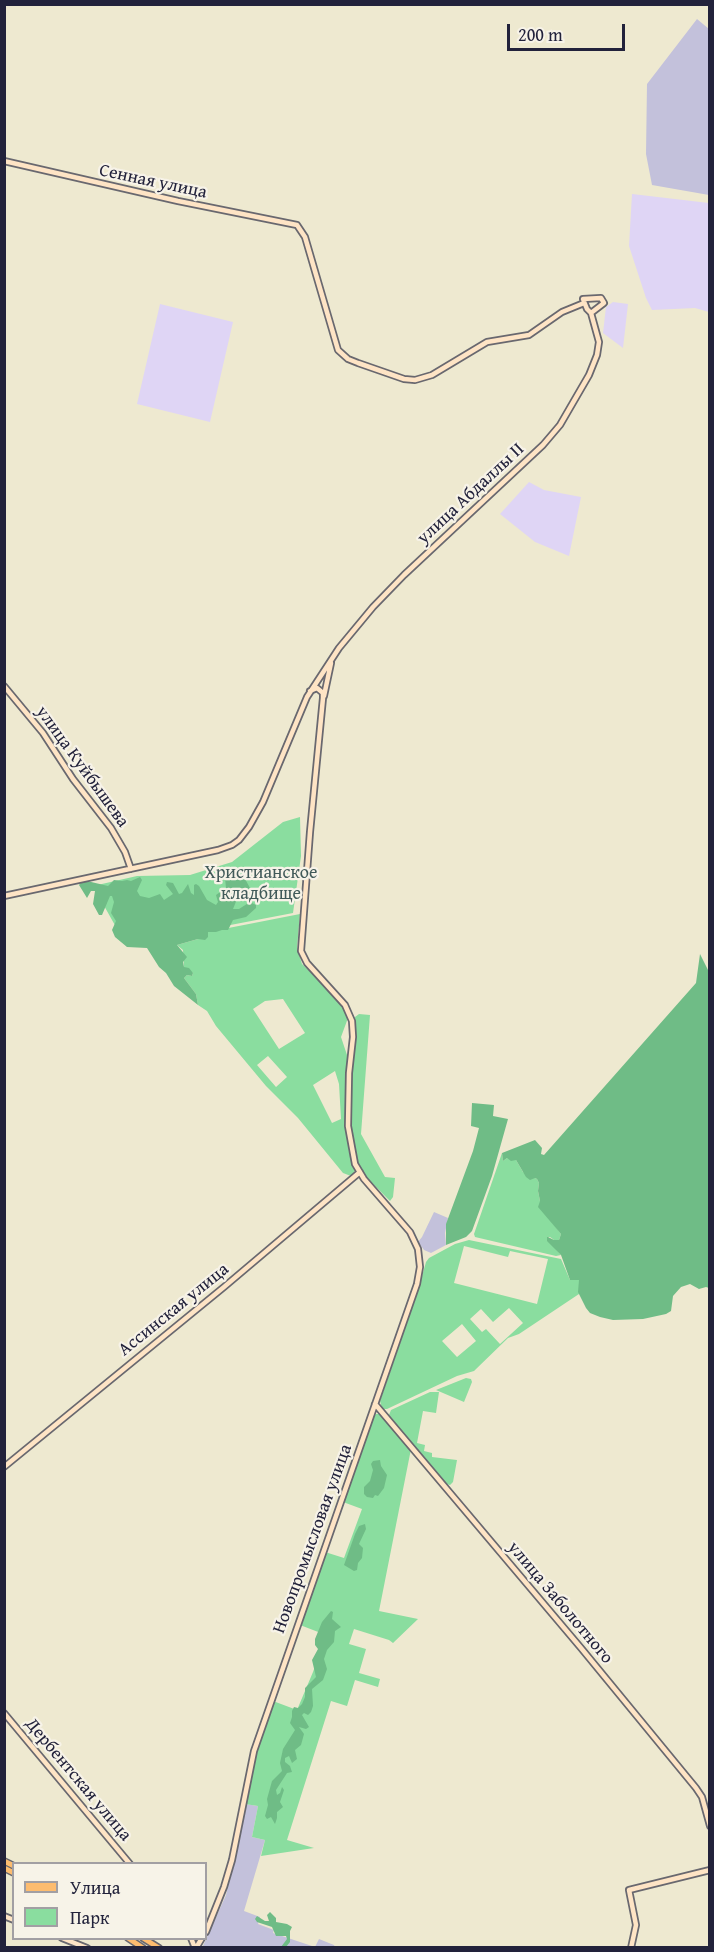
<!DOCTYPE html>
<meta charset="utf-8">
<style>
body{margin:0}
#map{position:relative;width:714px;height:1952px;overflow:hidden;background:#eee9d0;font-family:"Gentium Book Plus",serif}
canvas{display:block}
.frame{position:absolute;inset:0;border:6px solid #22223b;pointer-events:none}
.legend{position:absolute;left:12px;top:1862px;width:195px;height:78px;box-sizing:border-box;background:#f7f3e8;border:2px solid #a29fa3;margin:0;padding:8px 10px;list-style:none;font-size:18px;color:#22223b}
.legend li{display:flex;align-items:center;gap:12px;height:30px}
.legend b{width:30px;border:2px solid #a29fa3}
.scale{position:absolute;left:507px;top:24px;width:118px;height:27px;box-sizing:border-box;border:3px solid #22223b;border-top:0;padding-left:8px;font-size:18px;line-height:21px;white-space:nowrap;color:#22223b;-webkit-text-stroke:4px #f7f3e8;paint-order:stroke}
</style>
<div id="map">
<canvas width="714" height="1952"></canvas>
<div class="frame"></div>
<ul class="legend">
<li><b style="height:8px;background:#fdbc6f"></b>Улица</li>
<li><b style="height:16px;background:#8add9f"></b>Парк</li>
</ul>
<div class="scale">200 m</div>
</div>
<script>
const c = document.querySelector('canvas').getContext('2d');
c.lineJoin = 'round';
function fill(path, color) {
  c.fillStyle = color;
  c.fill(path, 'evenodd');
}
function toPath(rows) {
  const path = new Path2D();
  for (const r of rows) {
    path.moveTo(r[0], r[1]);
    for (let i = 2; i < r.length; i += 2) path.lineTo(r[i], r[i + 1]);
  }
  return path;
}
function strokePath(path, color, width, dash) {
  c.strokeStyle = color;
  c.lineWidth = width;
  c.lineCap = dash ? 'butt' : 'round';
  c.setLineDash(dash || []);
  c.stroke(path);
}
function drawText(font, color, halo, rows, align = 'center') {
  c.font = font + ' "Gentium Book Plus",serif';
  c.lineWidth = 4.5;
  c.setLineDash([]);
  c.textBaseline = 'middle';
  c.strokeStyle = halo;
  c.fillStyle = color;
  for (const [text, x, y, turn = 0] of rows) {
    c.save();
    c.translate(x, y);
    c.rotate((+turn || 0) * Math.PI / 180);
    c.textAlign = isNaN(turn) ? turn : align;
    if (halo) c.strokeText(text, 0, 0);
    c.fillText(text, 0, 0);
    c.restore();
  }
}
const built = toPath([
 [632,194,709,203,709,312,695,308,652,310,646,298,629,246],
 [613,302,628,304,623,348,603,333,606,307],
 [160,304,233,322,210,422,137,404],
 [529,482,544,490,581,497,569,556,535,542,500,514]
]);
const industrial = toPath([
 [697,19,709,29,709,195,652,185,646,154,647,84],
 [434,1212,448,1218,445,1233,446,1245,431,1253,424,1250,418,1242,422,1237],
 [245,1804,258,1806,252,1837,265,1840,244,1911,260,1917,258,1924,274,1930,273,1933,315,1947,319,1939,334,1945,335,1947,202,1948,226,1895]
]);
const green = toPath([
 [300,817,301,856,293,913,126,945,93,886,137,876,190,875,232,862,283,822],
 [300,914,297,948,302,964,334,994,345,1008,348,1018,341,1037,348,1058,345,1081,346,1126,349,1152,355,1169,355,1171,351,1176,343,1173,298,1118,266,1086,216,1026,207,1011,198,1005,196,994,184,978,187,975,192,976,193,973,184,968,183,950,177,945,198,939,202,939,208,932],
 [283,999,305,1033,279,1049,253,1009,265,1001],
 [268,1056,287,1077,276,1087,257,1065],
 [335,1071,339,1084,341,1119,332,1123,313,1085],
 [359,1014,370,1015,361,1134,385,1177,395,1178,393,1197,390,1201,364,1175,354,1155,350,1126,350,1075,356,1036,355,1017],
 [502,1153,503,1161,507,1158,516,1160,523,1172,537,1179,539,1183,538,1191,540,1201,548,1217,561,1234,559,1240,554,1240,550,1237,547,1237,547,1239,561,1255,556,1256,475,1237,474,1234],
 [469,1240,561,1259,570,1280,579,1280,579,1294,519,1334,508,1338,474,1371,457,1376,387,1409,382,1409,380,1401,417,1294,426,1262,429,1258,455,1244],
 [464,1246,508,1257,510,1251,548,1259,537,1304,454,1283],
 [509,1308,523,1323,500,1344,486,1329,482,1332,470,1319,481,1309,493,1322],
 [462,1324,476,1341,457,1357,442,1341],
 [466,1378,471,1379,472,1382,464,1402,436,1390],
 [430,1392,439,1392,436,1413,423,1411,417,1443,425,1445,424,1451,432,1453,432,1457,457,1460,453,1482,450,1485,443,1483,389,1415,391,1410],
 [376,1414,380,1414,411,1449,379,1611,418,1619,393,1643,389,1640,354,1629,349,1644,366,1649,359,1673,380,1679,378,1687,355,1680,347,1706,331,1701,287,1840,314,1848,261,1856,265,1840,252,1837,258,1806,245,1804,256,1750,273,1701,297,1710,313,1672,326,1635,300,1625,325,1552,344,1558,362,1509,343,1502,373,1417]
]);
const forest = toPath([
 [229,874,235,876,241,874,243,875,251,890,246,896,242,896,237,899,233,909,239,909,250,902,256,905,256,908,246,917,233,920,228,930,222,930,216,932,208,932,208,937,205,940,198,939,177,945,187,957,183,962,184,967,189,968,193,973,192,976,187,975,184,978,196,994,198,1005,174,986,166,973,159,967,147,948,127,947,115,937,112,930,116,921,111,913,114,902,112,896,110,896,102,915,99,915,93,904,95,891,91,891,87,898,79,885,82,881,87,881,108,886,114,880,122,881,127,880,131,881,140,877,142,880,137,891,140,896,149,898,160,894,164,900,173,894,166,885,167,882,173,883,179,894,182,893,188,884,191,893,194,895,194,885,196,884,199,886,207,900,216,905,218,902,216,895,226,888,225,878],
 [700,954,710,974,709,1288,706,1287,699,1289,690,1284,681,1287,673,1296,671,1311,666,1314,643,1319,613,1320,600,1317,590,1313,586,1308,578,1292,579,1280,570,1280,561,1255,547,1241,547,1237,548,1237,554,1240,559,1240,561,1234,538,1207,540,1201,538,1191,539,1183,537,1179,535,1178,530,1180,526,1177,516,1160,511,1161,507,1158,503,1161,502,1153,535,1140,542,1148,541,1154,544,1155,696,983],
 [472,1103,494,1105,493,1116,508,1119,492,1176,472,1231,466,1237,446,1245,446,1224,473,1151,479,1128,471,1126],
 [380,1460,381,1466,387,1475,384,1488,378,1496,375,1495,373,1498,367,1497,364,1494,364,1487,370,1481,373,1470,371,1464,373,1461],
 [365,1524,366,1529,359,1544,363,1548,362,1558,358,1563,357,1570,354,1571,344,1565,355,1534,359,1526],
 [331,1611,333,1612,332,1619,341,1627,335,1631,334,1642,327,1650,324,1659,327,1669,323,1680,312,1689,313,1706,311,1712,308,1715,304,1713,302,1715,309,1727,306,1729,299,1727,304,1734,301,1745,295,1750,297,1759,292,1763,289,1756,285,1758,285,1762,290,1766,292,1772,287,1773,276,1790,277,1795,280,1793,282,1787,284,1790,280,1802,283,1807,277,1812,277,1818,275,1824,271,1817,267,1819,265,1816,268,1805,267,1799,272,1781,282,1771,280,1763,283,1749,295,1730,290,1723,292,1717,292,1711,294,1707,298,1708,302,1704,305,1697,305,1688,316,1677,312,1660,318,1649,315,1645,315,1639,322,1622],
 [270,1912,276,1918,276,1922,287,1924,292,1927,290,1931,290,1942,286,1947,281,1947,287,1939,286,1936,276,1936,272,1927,257,1922,255,1919,257,1916,265,1921,269,1921,267,1915]
]);
const secondary = toPath([
 [4,161,178,201,297,225,305,237,338,350,348,359,358,363,404,379,415,380,432,375,487,342,529,335,562,312,584,303],
 [4,686,43,733,73,779,111,828,125,852,131,869],
 [324,696,331,663],
 [4,896,218,850,232,845,239,840,249,827,263,802,307,697,339,648,373,607,404,575,543,445,560,425,589,375,597,355,599,342,591,313,604,303,601,298,583,299,587,309,591,313],
 [375,1404,581,1648,696,1788,702,1797,710,1826],
 [4,1467,224,1287,360,1172],
 [4,1713,130,1864],
 [4,1916,14,1920],
 [206,1932,224,1887,232,1860,254,1751,417,1284,420,1267,418,1249,410,1232,364,1179,355,1164,348,1126,349,1073,353,1037,352,1021,345,1005,307,963,301,951,310,832,323,698,323,693,317,688,310,691],
 [62,1938,87,1948],
 [191,1938,195,1948],
 [196,1948,202,1938],
 [631,1948,636,1925,629,1890,710,1870]
]);
const primary = toPath([
 [4,1861,14,1866],
 [4,1868,14,1873],
 [128,1938,143,1948],
 [143,1938,159,1948]
]);
const streetNames = [
 ["Сенная улица",153,182,12],
 ["улица Абдаллы II",471,494,-43],
 ["улица Куйбышева",82,767,54],
 ["Ассинская улица",174,1310,-39],
 ["Новопромысловая улица",313,1539,-70],
 ["улица Заболотного",560,1603,50],
 ["Дербентская улица",78,1780,50]
];
const parkNames = [
 ["Христианское",261,873],
 ["кладбище",261,894]
];
fill(built, '#dfd5f5');
fill(industrial, '#c3c1db');
fill(green, '#8add9f');
fill(forest, '#6fbc86');
strokePath(secondary, '#69686f', 8);
strokePath(primary, '#69686f', 8);
strokePath(secondary, '#fee4c5', 4.5);
strokePath(primary, '#fdbc6f', 5);
drawText('18px', '#22223b', '#f7f3e8', streetNames);
drawText('18px', '#415a59', '#f7f3e8', parkNames);
</script>
